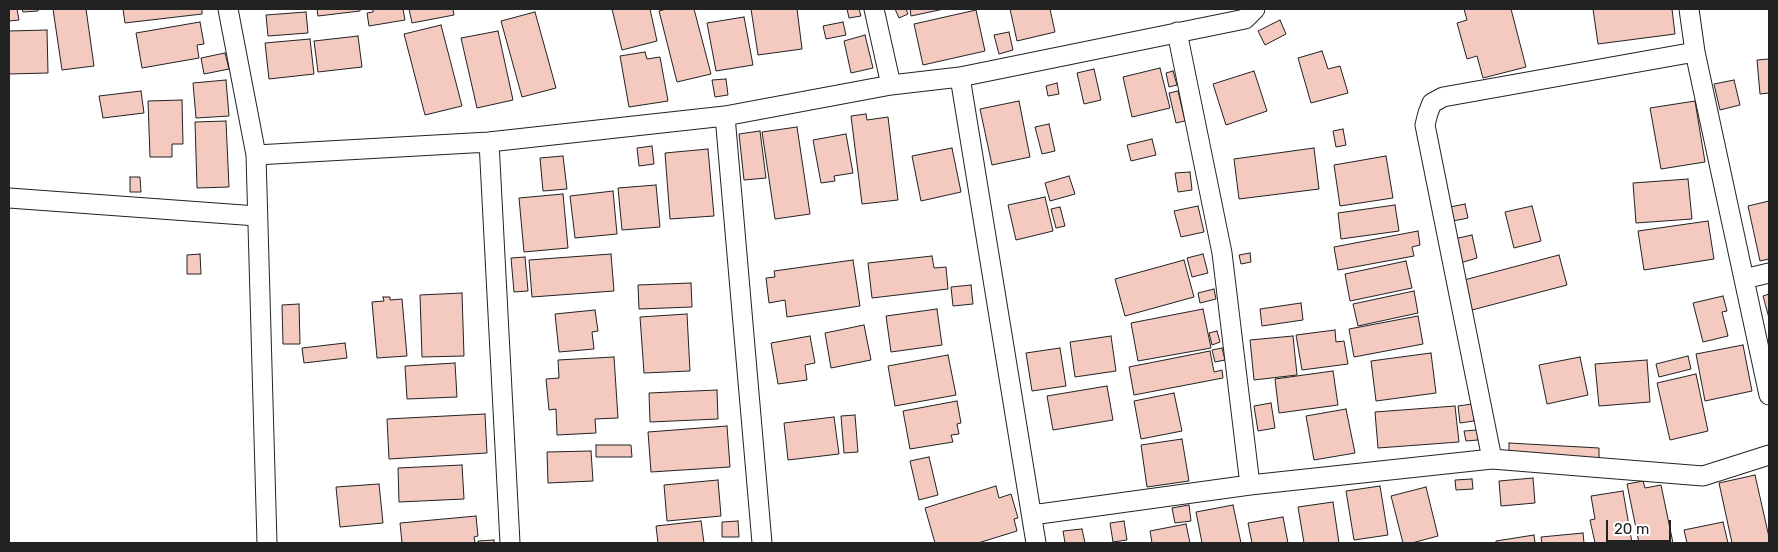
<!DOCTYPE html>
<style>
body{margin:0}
#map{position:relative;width:1778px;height:552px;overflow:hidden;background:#fff;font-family:Rubik,sans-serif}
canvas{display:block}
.frame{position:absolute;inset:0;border:10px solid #222;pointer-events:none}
.scale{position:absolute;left:1606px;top:520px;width:65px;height:22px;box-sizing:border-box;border:2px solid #222;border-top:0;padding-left:6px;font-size:15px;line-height:18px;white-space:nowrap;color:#222;-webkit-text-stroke:4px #fff;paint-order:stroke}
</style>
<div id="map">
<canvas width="1778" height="552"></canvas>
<div class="frame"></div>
<div class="scale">20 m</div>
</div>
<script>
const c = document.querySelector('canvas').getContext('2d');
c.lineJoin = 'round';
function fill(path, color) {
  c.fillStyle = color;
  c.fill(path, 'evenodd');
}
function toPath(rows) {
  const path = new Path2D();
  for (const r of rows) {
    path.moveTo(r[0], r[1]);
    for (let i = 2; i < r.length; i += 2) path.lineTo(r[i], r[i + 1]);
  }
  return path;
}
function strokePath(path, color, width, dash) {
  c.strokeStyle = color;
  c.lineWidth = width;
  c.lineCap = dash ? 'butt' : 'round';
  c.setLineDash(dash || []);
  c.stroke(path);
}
const building = toPath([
 [9,9,17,9,19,20,9,21,9,9],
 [22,9,38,9,38,11,23,12,22,9],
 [53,9,86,9,94,66,62,70,53,9],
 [123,9,202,9,202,14,125,23,123,9],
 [317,9,360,9,360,11,318,16,317,9],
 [373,9,403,9,405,20,369,26,367,13,373,12,373,9],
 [409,9,453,9,454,15,412,23,409,9],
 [612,9,650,9,657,41,622,50,612,9],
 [666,9,694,9,711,74,677,82,659,11,666,9],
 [751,9,797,9,802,49,758,55,751,9],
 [847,9,859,9,861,16,849,18,847,9],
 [895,9,906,9,908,14,899,18,895,9],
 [910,9,944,9,911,16,910,9],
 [1010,9,1050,9,1055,32,1017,41,1010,9],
 [1464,9,1511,9,1526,67,1483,78,1477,56,1467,59,1457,23,1467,20,1464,9],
 [1593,9,1672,9,1675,34,1598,44,1593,9],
 [976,10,985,51,923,65,914,24,976,10],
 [306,12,308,33,268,36,266,15,306,12],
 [535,12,556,88,522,97,501,21,535,12],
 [744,17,753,65,716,71,707,23,744,17],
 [1280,20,1286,34,1265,45,1258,31,1280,20],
 [200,22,204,44,197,45,199,58,142,68,136,33,200,22],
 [843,22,846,35,826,39,823,26,843,22],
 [441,25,462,106,425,115,404,34,441,25],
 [47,30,48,73,9,74,9,31,47,30],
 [498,31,513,100,477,108,461,38,498,31],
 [1009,32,1013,50,999,54,994,35,1009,32],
 [865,35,873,68,851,73,844,41,865,35],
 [358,36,362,67,318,72,314,41,358,36],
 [310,39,314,74,269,79,265,43,310,39],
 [1322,51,1328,69,1340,66,1348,93,1311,103,1298,58,1322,51],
 [645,52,647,59,660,57,668,101,629,107,620,56,645,52],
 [225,53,229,69,204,74,201,58,225,53],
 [1769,59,1769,93,1760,94,1757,60,1769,59],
 [1160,68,1170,108,1132,117,1123,77,1160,68],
 [1094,69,1101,100,1084,104,1077,73,1094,69],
 [1173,71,1177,85,1169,87,1166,73,1173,71],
 [1254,71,1267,111,1226,125,1213,84,1254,71],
 [726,79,728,95,715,97,712,80,726,79],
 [226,80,229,116,196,118,193,83,226,80],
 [1734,80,1740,105,1720,110,1714,84,1734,80],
 [1057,83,1059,94,1048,96,1046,86,1057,83],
 [141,91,144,113,103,118,99,96,141,91],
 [1178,91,1185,121,1176,123,1169,93,1178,91],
 [182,100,183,144,172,144,172,157,150,157,148,101,182,100],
 [1019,101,1030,157,992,165,980,109,1019,101],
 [1695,101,1705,162,1661,169,1650,108,1695,101],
 [866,114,867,120,888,117,898,200,862,204,851,116,866,114],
 [226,121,229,187,197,188,195,122,226,121],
 [1049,124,1055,151,1042,154,1035,127,1049,124],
 [797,127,810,214,775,219,762,132,797,127],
 [1343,129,1346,145,1336,147,1333,131,1343,129],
 [760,131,766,178,744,180,739,134,760,131],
 [846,134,853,173,834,176,835,181,821,183,813,140,846,134],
 [1152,139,1156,155,1131,161,1127,145,1152,139],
 [652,146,654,164,639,166,637,148,652,146],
 [952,148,961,192,921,201,912,156,952,148],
 [1314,148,1319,189,1239,199,1234,159,1314,148],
 [708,149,714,216,670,219,665,153,708,149],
 [563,156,567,189,543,191,540,158,563,156],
 [1386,156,1393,198,1340,206,1334,165,1386,156],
 [1190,172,1192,190,1178,192,1175,173,1190,172],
 [1069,176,1075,194,1050,201,1045,183,1069,176],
 [130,177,140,177,141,192,130,192,130,177],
 [1688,179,1692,219,1636,223,1633,183,1688,179],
 [656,185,660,227,622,230,618,188,656,185],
 [613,191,617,234,575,238,570,196,613,191],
 [563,194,568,248,524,252,519,198,563,194],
 [1045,197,1053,231,1016,240,1008,205,1045,197],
 [1769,201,1769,259,1760,261,1748,206,1769,201],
 [1465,204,1468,218,1453,221,1450,207,1465,204],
 [1395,205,1399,231,1341,239,1338,213,1395,205],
 [1198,206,1204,232,1181,237,1174,211,1198,206],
 [1532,206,1541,241,1514,248,1505,212,1532,206],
 [1060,207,1065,226,1056,228,1051,209,1060,207],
 [1708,221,1714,259,1644,270,1638,231,1708,221],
 [1418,231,1420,245,1412,247,1414,256,1338,270,1334,247,1418,231],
 [1472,235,1477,258,1460,263,1454,239,1472,235],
 [1250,253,1251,262,1241,264,1239,255,1250,253],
 [200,254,201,274,187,274,187,255,200,254],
 [611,254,614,291,532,297,529,260,611,254],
 [1203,254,1208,273,1192,277,1187,258,1203,254],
 [1559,255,1567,285,1472,310,1464,280,1559,255],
 [932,256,934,268,946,267,948,289,872,298,868,263,932,256],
 [525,257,528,291,514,292,511,258,525,257],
 [853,260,860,306,787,317,785,300,769,303,766,278,775,277,774,271,853,260],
 [1184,260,1194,297,1125,316,1115,279,1184,260],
 [1406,261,1412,288,1350,301,1345,274,1406,261],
 [691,283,692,307,639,309,638,285,691,283],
 [971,285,973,304,953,306,951,287,971,285],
 [1214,289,1216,299,1200,303,1198,293,1214,289],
 [1414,291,1418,313,1358,326,1353,304,1414,291],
 [462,293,464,356,422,357,420,295,462,293],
 [1769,294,1769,318,1763,296,1769,294],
 [1723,296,1727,311,1722,312,1728,336,1703,342,1693,303,1723,296],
 [383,297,390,297,390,300,402,299,407,356,377,358,372,302,384,301,383,297],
 [1301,303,1303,320,1262,326,1260,309,1301,303],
 [299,304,300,344,283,344,282,305,299,304],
 [937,309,942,345,891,352,886,316,937,309],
 [1203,309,1211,348,1138,361,1131,323,1203,309],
 [595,310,598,331,592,332,594,349,559,352,555,314,595,310],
 [687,314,690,371,644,373,640,317,687,314],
 [1418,316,1423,344,1354,357,1349,329,1418,316],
 [864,325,871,360,831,368,825,333,864,325],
 [1335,330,1336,342,1344,341,1348,364,1302,370,1296,335,1335,330],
 [1217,331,1220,342,1212,345,1209,333,1217,331],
 [810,336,815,363,805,365,807,380,778,384,771,343,810,336],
 [1111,336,1116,371,1075,377,1070,342,1111,336],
 [1293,336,1297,375,1254,380,1250,340,1293,336],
 [345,343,347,358,304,363,302,348,345,343],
 [1743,345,1752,391,1705,401,1696,354,1743,345],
 [1060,348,1066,386,1032,391,1026,353,1060,348],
 [1222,348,1225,360,1215,362,1212,350,1222,348],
 [1210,351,1214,372,1222,370,1223,378,1134,395,1129,367,1210,351],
 [1431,353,1436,393,1376,401,1371,361,1431,353],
 [948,355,956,395,895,406,888,366,948,355],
 [1688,356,1691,369,1659,377,1656,364,1688,356],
 [614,357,618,418,595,419,596,433,557,435,556,409,549,410,546,379,559,378,558,360,614,357],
 [1580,357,1588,395,1547,404,1539,365,1580,357],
 [1647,360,1650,402,1599,406,1595,364,1647,360],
 [455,363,457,397,407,399,405,366,455,363],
 [1333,371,1338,405,1279,413,1275,379,1333,371],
 [1696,374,1708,431,1670,440,1657,383,1696,374],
 [1107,386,1113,420,1053,430,1047,396,1107,386],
 [717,390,718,419,650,422,649,393,717,390],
 [1174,393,1182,431,1141,439,1134,401,1174,393],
 [957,401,961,423,957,424,959,434,951,435,953,442,910,449,903,411,957,401],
 [1271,403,1275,428,1258,431,1254,406,1271,403],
 [1472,404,1474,421,1460,423,1458,406,1472,404],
 [1455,406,1459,442,1378,448,1375,412,1455,406],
 [1346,409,1355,453,1314,460,1306,416,1346,409],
 [485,414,487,453,389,459,387,419,485,414],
 [855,415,858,452,844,453,841,416,855,415],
 [834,417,839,454,788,460,784,423,834,417],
 [727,426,730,467,651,472,648,432,727,426],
 [1477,430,1478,440,1466,441,1464,431,1477,430],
 [1182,439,1189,481,1147,487,1141,445,1182,439],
 [1509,443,1599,448,1599,461,1509,459,1509,443],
 [596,445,631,445,632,457,596,457,596,445],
 [591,451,593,481,548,483,547,452,591,451],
 [929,457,938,495,919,500,910,461,929,457],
 [462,465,464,499,399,502,398,468,462,465],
 [1755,475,1769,537,1769,543,1732,543,1719,483,1755,475],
 [1533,478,1535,503,1501,506,1499,481,1533,478],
 [1472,479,1473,489,1456,490,1455,480,1472,479],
 [718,480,721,516,667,521,664,485,718,480],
 [1643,481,1645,488,1661,485,1673,543,1639,543,1627,484,1643,481],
 [379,484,383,523,340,527,336,487,379,484],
 [996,486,999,498,1011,494,1018,518,1014,519,1017,531,978,543,935,543,925,508,996,486],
 [1380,486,1388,535,1354,540,1346,491,1380,486],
 [1426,487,1438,536,1412,543,1403,543,1391,496,1426,487],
 [1623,491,1632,543,1595,543,1590,520,1595,519,1591,496,1623,491],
 [1333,502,1339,543,1304,543,1298,507,1333,502],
 [1189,505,1191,521,1175,523,1172,508,1189,505],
 [1233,505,1241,543,1202,543,1196,512,1233,505],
 [476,516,478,536,474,537,475,543,402,543,400,523,476,516],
 [1283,517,1288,543,1252,543,1248,523,1283,517],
 [701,521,704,543,658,543,656,526,701,521],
 [738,521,739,537,722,537,722,522,738,521],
 [1124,521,1127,540,1113,542,1110,523,1124,521],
 [1723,522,1728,543,1687,543,1684,530,1723,522],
 [1186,524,1190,543,1152,543,1150,531,1186,524],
 [1082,529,1085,543,1065,543,1063,531,1082,529],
 [1583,533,1584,543,1542,543,1541,537,1583,533],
 [1534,535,1535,543,1496,543,1496,541,1534,535],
 [494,540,494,543,478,543,478,541,494,540]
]);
const street = toPath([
 [228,9,256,155,267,543],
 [874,9,891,85],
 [1689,9,1695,52,1769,395],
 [1177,32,1222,253,1250,485],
 [960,77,1036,543],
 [725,116,762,543],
 [489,142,510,543],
 [256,155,489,142,725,116,891,85,960,77,1245,19,1255,9],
 [9,198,257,216],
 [1744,279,1769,273],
 [1492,459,1425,125,1428,113,1432,103,1443,97,1695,52],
 [1032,515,1250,485,1492,459,1703,476,1769,455]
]);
fill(building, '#f3c9c0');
strokePath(building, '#222', 1);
strokePath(street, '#222', 21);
strokePath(street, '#fff', 19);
</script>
